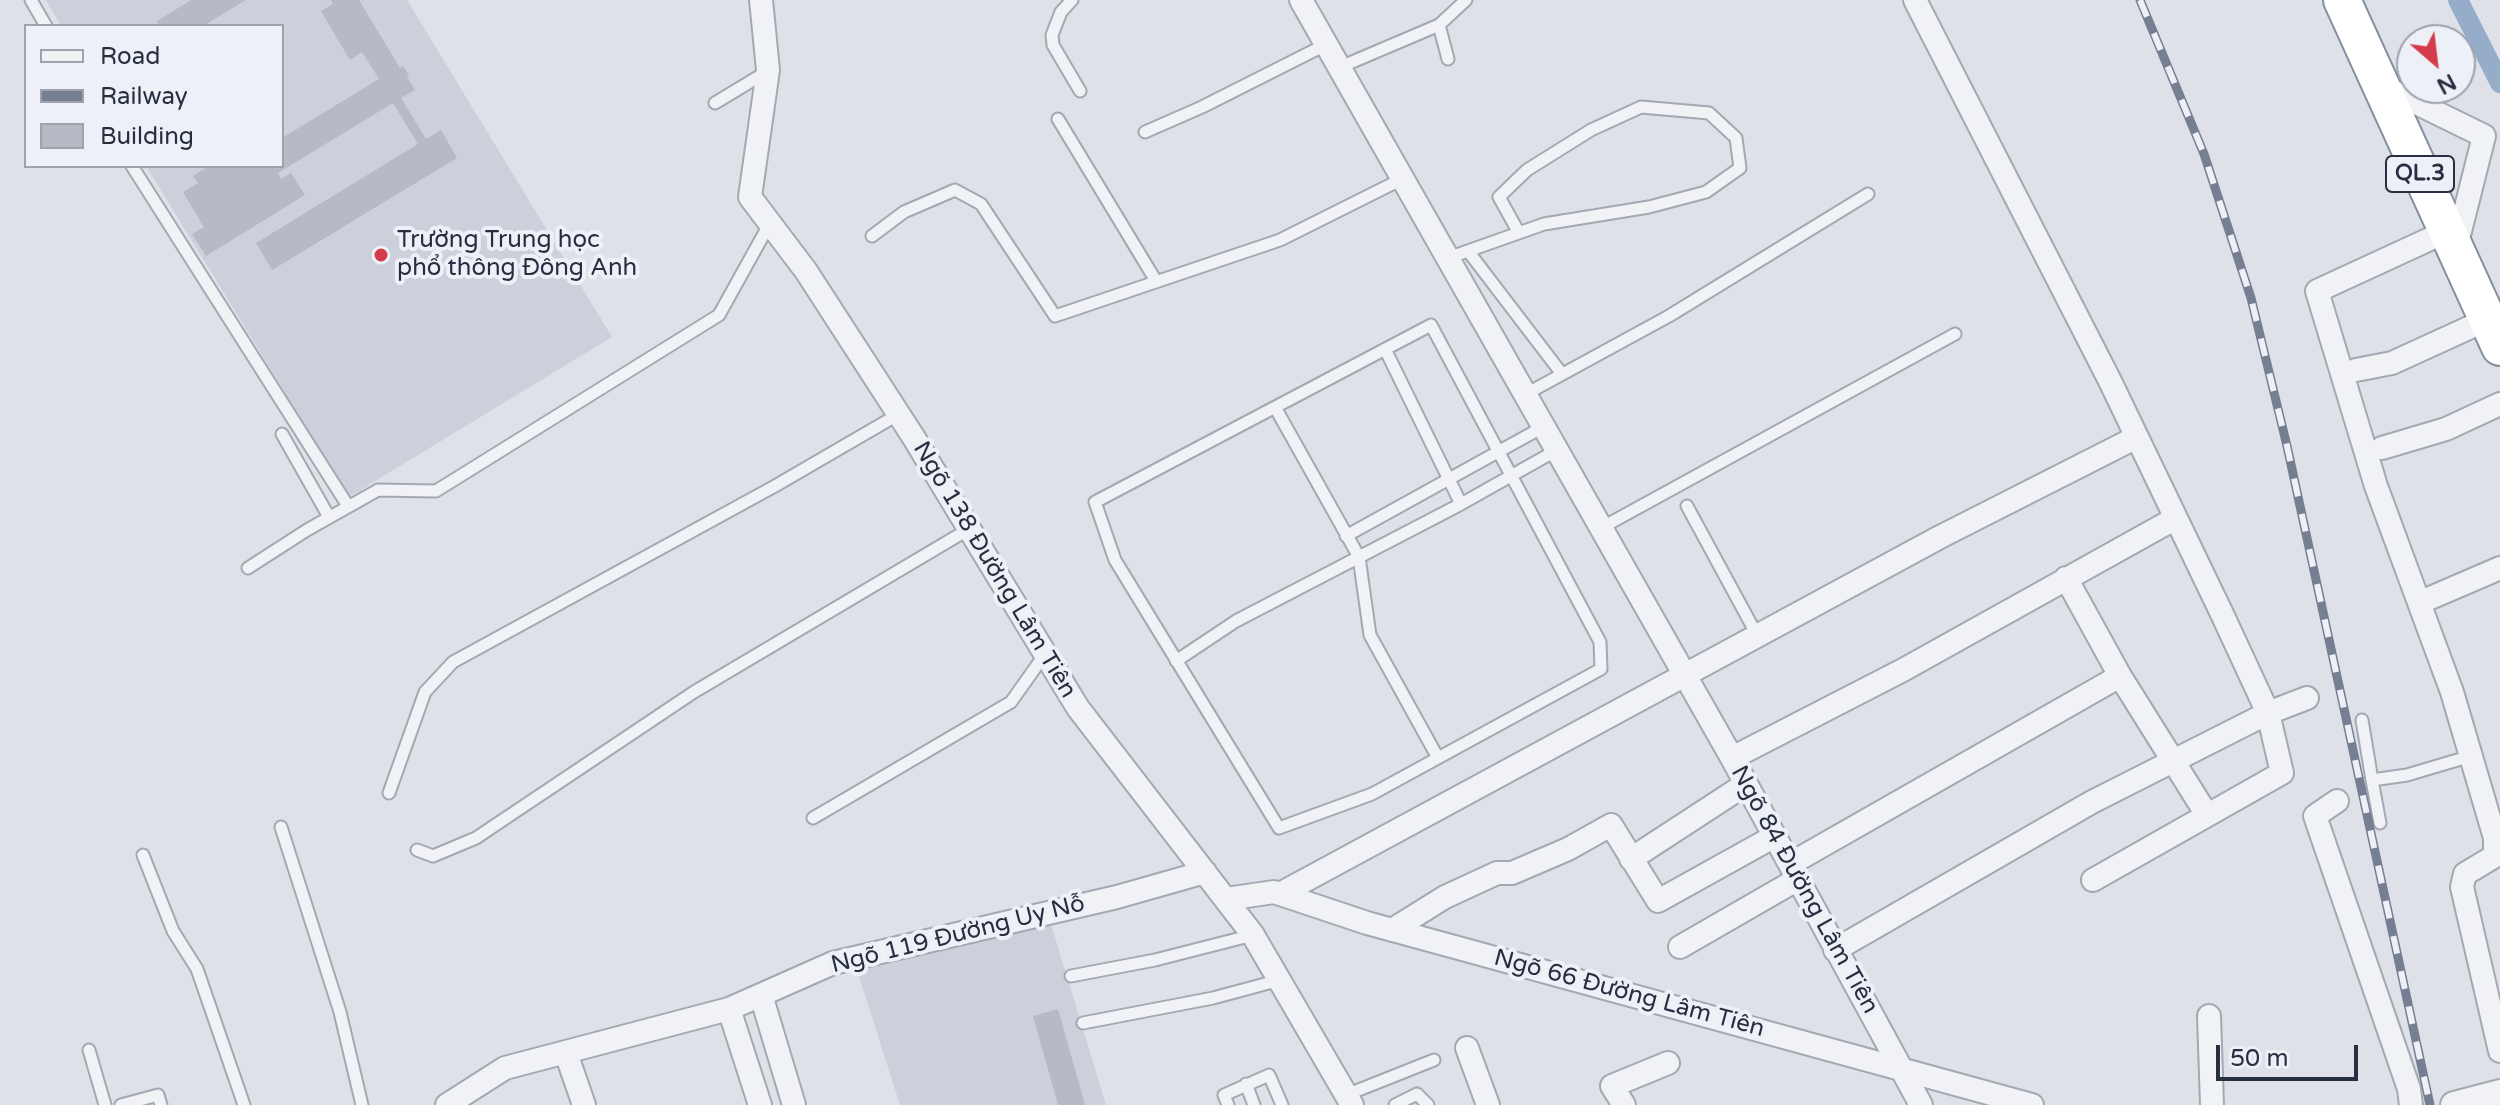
<!DOCTYPE html>
<meta charset="utf-8">
<style>
body{margin:0}
#map{position:relative;width:2500px;height:1105px;overflow:hidden;background:#dee1e8;font-family:"Varela Round",sans-serif}
canvas{display:block}
.legend{position:absolute;left:24px;top:24px;width:260px;height:144px;box-sizing:border-box;background:#edf0f6;border:2px solid #9da2ad;margin:0;padding:10px 14px;list-style:none;font-size:24px;color:#262e40}
.legend li{display:flex;align-items:center;gap:16px;height:40px}
.legend b{width:40px;border:2px solid #9da2ad}
.north{position:absolute;left:2396px;top:24px;width:80px;height:80px;box-sizing:border-box;background:#edf0f6;border:2px solid #9da2ad;border-radius:50%;rotate:152deg;font-size:22px;font-weight:700;line-height:32px;text-align:center;color:#262e40}
.north::after{content:'';display:block;margin:auto;width:28px;height:36px;background:#d53b4a;clip-path:polygon(50% 0,100% 100%,50% 72%,0 100%)}
.scale{position:absolute;left:2216px;top:1045px;width:142px;height:36px;box-sizing:border-box;border:4px solid #262e40;border-top:0;padding-left:10px;font-size:24px;line-height:28px;white-space:nowrap;color:#262e40;-webkit-text-stroke:6px #edf0f6;paint-order:stroke}
</style>
<div id="map">
<canvas width="2500" height="1105"></canvas>
<ul class="legend">
<li><b style="height:10px;background:#f1f2f6"></b>Road</li>
<li><b style="height:10px;background:#767f92"></b>Railway</li>
<li><b style="height:22px;background:#b5bac5"></b>Building</li>
</ul>
<div class="north">N</div>
<div class="scale">50 m</div>
</div>
<script>
const c = document.querySelector('canvas').getContext('2d');
c.lineJoin = 'round';
function fill(path, color) {
  c.fillStyle = color;
  c.fill(path, 'evenodd');
}
function toPath(rows) {
  const path = new Path2D();
  for (const r of rows) {
    path.moveTo(r[0], r[1]);
    for (let i = 2; i < r.length; i += 2) path.lineTo(r[i], r[i + 1]);
  }
  return path;
}
function strokePath(path, color, width, dash) {
  c.strokeStyle = color;
  c.lineWidth = width;
  c.lineCap = dash ? 'butt' : 'round';
  c.setLineDash(dash || []);
  c.stroke(path);
}
function drawText(font, color, halo, rows, align = 'center') {
  c.font = font + ' "Varela Round",sans-serif';
  c.lineWidth = 8;
  c.setLineDash([]);
  c.textBaseline = 'middle';
  c.strokeStyle = halo;
  c.fillStyle = color;
  for (const [text, x, y, turn = 0] of rows) {
    c.save();
    c.translate(x, y);
    c.rotate((+turn || 0) * Math.PI / 180);
    c.textAlign = isNaN(turn) ? turn : align;
    if (halo) c.strokeText(text, 0, 0);
    c.fillText(text, 0, 0);
    c.restore();
  }
}
const built = toPath([
 [46,0,407,0,612,337,349,497,146,166,282,166,282,26,61,26],
 [1050,921,1106,1105,900,1105,857,970]
]);
const canal = toPath([
 [2458,0,2500,83]
]);
const building = toPath([
 [191,0,246,0,203,26,160,26,157,21],
 [331,0,359,0,400,68,403,66,409,75,407,77,415,90,401,98,426,139,441,130,457,158,272,270,256,243,418,144,393,103,278,173,281,179,291,173,305,195,206,256,192,234,204,227,183,192,198,183,193,176,209,166,282,166,282,138,379,79,362,52,350,60,321,11,333,4],
 [1058,1009,1085,1105,1058,1105,1033,1016]
]);
const service = toPath([
 [31,0,46,26],
 [1072,0,1061,12,1052,35,1053,45,1080,91],
 [1439,25,1448,59],
 [1338,68,1439,25,1466,0],
 [715,103,768,71],
 [1058,119,1156,281],
 [1145,132,1202,107,1325,45],
 [132,166,348,506],
 [872,236,904,212,955,190,981,204,1055,316,1280,240,1402,179],
 [1468,251,1562,374],
 [1448,258,1544,224,1649,207,1706,192,1740,168,1736,138,1709,113,1641,107,1591,130,1527,170,1499,197,1519,233],
 [1431,325,1600,642,1601,669,1372,794,1279,828,1115,560,1095,502,1431,325],
 [1385,349,1461,504],
 [1526,394,1669,316,1868,194],
 [1276,409,1359,557,1370,635,1438,758],
 [282,434,329,517],
 [1687,506,1757,635],
 [1601,528,1955,334],
 [1346,536,1543,427],
 [248,568,307,530,378,490,436,491,719,315,770,223],
 [1176,661,1236,621,1461,504,1557,450],
 [2362,720,2372,780,2407,775,2471,756],
 [2372,780,2380,823],
 [389,793,425,692,453,662,775,486,899,414],
 [813,818,1011,702,1045,654],
 [281,827,340,1012,362,1105],
 [417,850,433,856,476,838,694,692,969,529],
 [143,855,173,931,197,969,244,1105],
 [1071,976,1155,960,1253,935],
 [1083,1023,1213,998,1280,980],
 [89,1050,105,1105],
 [1246,1084,1254,1105],
 [1346,1095,1434,1060],
 [121,1105,158,1095,161,1105],
 [1228,1105,1224,1095,1269,1075,1282,1105],
 [1395,1105,1417,1094,1428,1105]
]);
const minor = toPath([
 [761,0,768,70,750,197,806,271,914,438,1078,708,1253,935,1352,1105],
 [1301,0,1732,758,1921,1105],
 [1915,0,2110,381,2223,616,2268,713,2282,773,2093,880],
 [2384,87,2484,136],
 [2445,232,2317,291,2376,486,2452,692,2495,838,2495,856],
 [2456,247,2484,136],
 [2356,370,2392,363,2486,320],
 [2382,448,2446,429,2500,404],
 [2066,578,2120,676,2207,815],
 [2421,602,2500,568],
 [1732,758,1903,670,2176,518],
 [2337,801,2315,816,2409,1089,2411,1105],
 [2495,856,2465,874,2462,887,2500,1051],
 [1631,859,1746,784],
 [1790,864,2120,676],
 [1280,894,1940,537,2137,437],
 [1226,899,1274,892,1367,923,2032,1105],
 [1392,930,1445,897,1497,873,1512,873,1568,849,1611,825,1658,901,1775,836],
 [1680,947,1798,879],
 [1835,950,2092,802,2268,713,2307,698],
 [761,995,794,1105],
 [729,1009,760,1105],
 [2209,1016,2212,1105],
 [1467,1048,1488,1105],
 [566,1053,584,1105],
 [447,1105,505,1068,729,1009,833,963,1117,897,1205,872],
 [1624,1105,1612,1086,1668,1063]
]);
const tertiary = toPath([
 [2454,1105,2500,1093]
]);
const trunk = toPath([
 [2342,0,2500,347]
]);
const rail = toPath([
 [2140,0,2204,154,2251,298,2287,446,2430,1105]
]);
const markers = [
 [381,255,8,"#d53b4a"]
];
const shields = [
 [2420,174,68]
];
const shieldNames = [
 ["QL.3",2420,174]
];
const poiNames = [
 ["Trường Trung học",397,241],
 ["phổ thông Đông Anh",397,269]
];
const streetNames = [
 ["Ngõ 138 Đường Lâm Tiên",994,570,59],
 ["Ngõ 84 Đường Lâm Tiên",1804,890,61],
 ["Ngõ 119 Đường Uy Nỗ",958,935,-14],
 ["Ngõ 66 Đường Lâm Tiên",1629,994,15]
];
fill(built, '#ccd0da');
strokePath(canal, '#96adca', 20);
fill(building, '#b5bac5');
strokePath(service, '#a3a8b2', 15);
strokePath(minor, '#a3a8b2', 26);
strokePath(tertiary, '#a3a8b2', 30);
strokePath(trunk, '#848e9f', 40);
strokePath(service, '#f1f2f6', 11);
strokePath(minor, '#f1f2f6', 22);
strokePath(tertiary, '#f1f2f6', 26);
strokePath(trunk, '#fff', 36);
strokePath(rail, '#767f92', 9);
strokePath(rail, '#edf0f6', 6, [18]);
for (const [x, y, r, color] of markers) {
  const dot = new Path2D();
  dot.arc(x, y, r, 0, 2 * Math.PI);
  c.fillStyle = color;
  c.fill(dot);
  strokePath(dot, '#edf0f6', 3);
}
for (const [x, y, w] of shields) {
  const box = new Path2D();
  box.roundRect(x - w / 2, y - 18, w, 36, 6);
  c.fillStyle = '#edf0f6';
  c.fill(box);
  strokePath(box, '#262e40', 2);
}
drawText('bold 22px', '#262e40', null, shieldNames);
drawText('24px', '#262e40', '#edf0f6', poiNames, 'left');
drawText('24px', '#262e40', '#edf0f6', streetNames);
</script>
